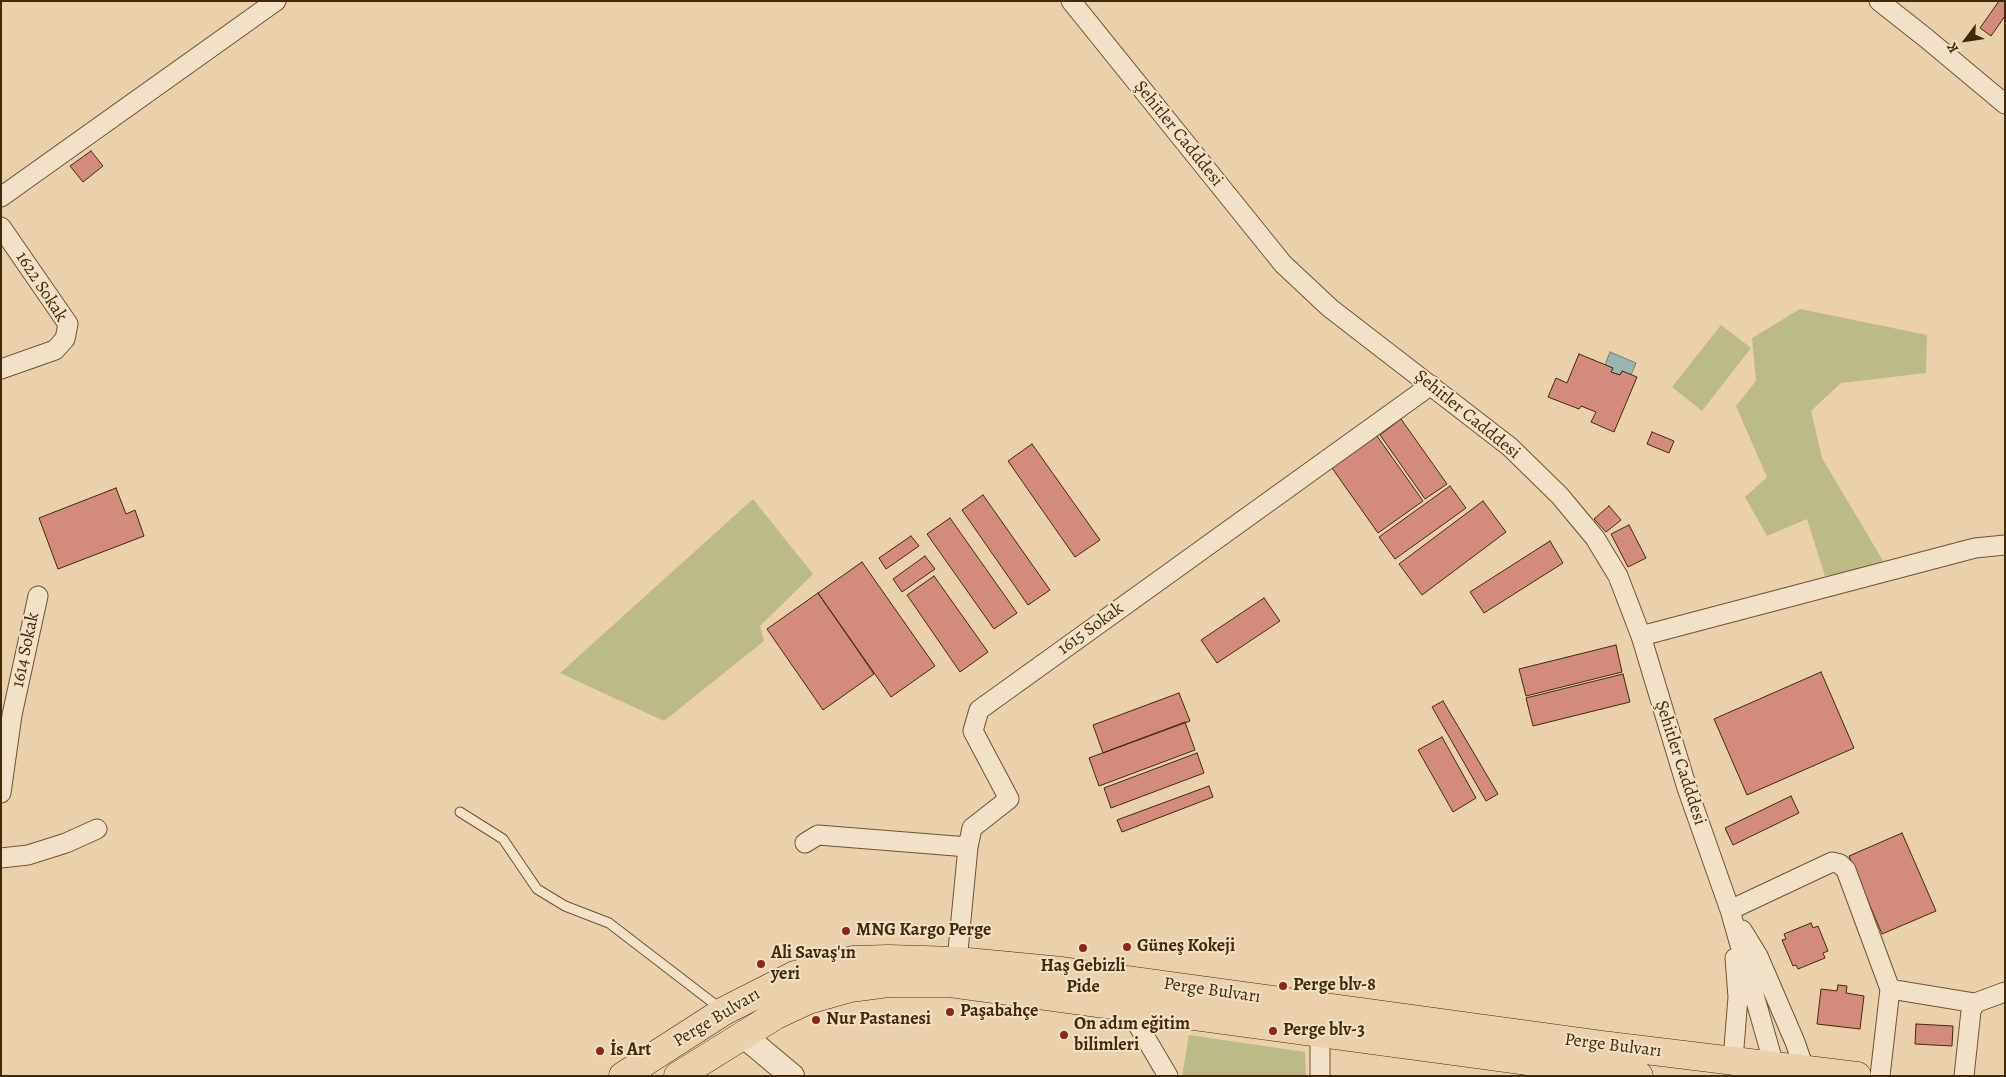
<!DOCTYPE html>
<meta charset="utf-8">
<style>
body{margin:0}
#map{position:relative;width:2006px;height:1077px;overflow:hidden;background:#ead1ab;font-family:Alegreya,serif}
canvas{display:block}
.frame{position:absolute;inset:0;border:2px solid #412a09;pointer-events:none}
.north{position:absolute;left:1941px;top:15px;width:50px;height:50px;-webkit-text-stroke:4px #f1e1c8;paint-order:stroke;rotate:239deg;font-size:14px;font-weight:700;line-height:20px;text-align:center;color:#412a09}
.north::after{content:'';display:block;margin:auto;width:18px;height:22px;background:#412a09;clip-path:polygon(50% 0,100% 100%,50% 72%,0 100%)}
</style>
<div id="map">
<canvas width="2006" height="1077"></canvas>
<div class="frame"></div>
<div class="north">K</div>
</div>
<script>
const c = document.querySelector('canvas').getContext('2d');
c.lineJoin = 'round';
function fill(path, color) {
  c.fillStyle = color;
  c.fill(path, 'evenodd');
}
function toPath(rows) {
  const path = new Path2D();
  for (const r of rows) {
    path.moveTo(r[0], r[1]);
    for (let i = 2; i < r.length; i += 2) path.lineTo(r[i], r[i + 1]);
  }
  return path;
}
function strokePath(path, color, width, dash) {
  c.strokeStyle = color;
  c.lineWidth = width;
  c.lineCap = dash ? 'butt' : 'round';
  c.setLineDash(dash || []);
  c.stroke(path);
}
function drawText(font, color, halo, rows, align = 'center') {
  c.font = font + ' Alegreya,serif';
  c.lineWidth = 4;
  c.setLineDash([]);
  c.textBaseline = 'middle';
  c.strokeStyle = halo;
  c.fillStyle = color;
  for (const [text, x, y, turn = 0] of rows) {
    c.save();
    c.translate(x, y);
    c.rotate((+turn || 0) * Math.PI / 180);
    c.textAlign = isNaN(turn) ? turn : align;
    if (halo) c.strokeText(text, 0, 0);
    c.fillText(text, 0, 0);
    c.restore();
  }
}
const green = toPath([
 [1800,309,1927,335,1926,373,1841,383,1811,411,1822,458,1885,564,1825,576,1807,519,1767,536,1745,497,1767,477,1736,406,1756,381,1752,338],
 [1721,325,1751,348,1702,411,1672,387],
 [753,499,813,574,760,626,764,641,664,721,560,673],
 [1189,1035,1305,1052,1306,1076,1182,1076]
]);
const water = toPath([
 [1610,352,1636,363,1631,375,1622,371,1620,375,1611,372,1613,368,1605,365,1610,352]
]);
const building = toPath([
 [1999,1,2005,1,2005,16,1991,36,1980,28,1999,1],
 [91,151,103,166,83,182,70,166,91,151],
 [1579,354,1613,368,1611,372,1620,375,1622,371,1637,377,1614,432,1591,422,1596,412,1581,406,1579,409,1548,397,1556,378,1567,383,1579,354],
 [1401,419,1447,484,1425,499,1380,435,1401,419],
 [1652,432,1674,441,1669,453,1647,444,1652,432],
 [1377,436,1423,501,1378,533,1332,468,1377,436],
 [1032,444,1100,540,1075,557,1008,461,1032,444],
 [1450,486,1466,508,1395,559,1379,537,1450,486],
 [116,488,126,514,135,510,144,536,58,569,39,518,116,488],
 [983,495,1050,590,1028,605,962,510,983,495],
 [1483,501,1506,532,1422,595,1399,564,1483,501],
 [1609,506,1621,520,1606,532,1594,519,1609,506],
 [950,518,1017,613,994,629,927,534,950,518],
 [1629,525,1646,558,1628,567,1611,534,1629,525],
 [911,536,919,546,886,569,879,558,911,536],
 [1550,541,1563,563,1484,613,1470,592,1550,541],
 [925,556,935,569,902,592,893,579,925,556],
 [862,562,935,666,891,697,818,593,862,562],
 [934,576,988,652,960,672,907,595,934,576],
 [818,593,874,674,823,710,767,629,818,593],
 [1264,598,1280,621,1217,663,1201,640,1264,598],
 [1616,645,1622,672,1526,696,1519,669,1616,645],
 [1821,672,1854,748,1747,795,1714,719,1821,672],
 [1623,674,1630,702,1533,726,1526,698,1623,674],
 [1179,693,1190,721,1103,753,1093,725,1179,693],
 [1443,701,1498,794,1486,801,1432,707,1443,701],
 [1185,722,1195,750,1099,786,1089,758,1185,722],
 [1442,737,1476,798,1453,812,1418,750,1442,737],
 [1197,753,1204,773,1111,808,1104,788,1197,753],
 [1209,786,1213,797,1122,832,1117,820,1209,786],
 [1791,796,1799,813,1733,845,1725,828,1791,796],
 [1902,833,1936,911,1882,934,1849,856,1902,833],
 [1811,923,1813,928,1818,926,1828,951,1823,953,1825,958,1798,969,1796,965,1793,966,1782,940,1786,939,1784,934,1811,923],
 [1838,985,1847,986,1846,993,1864,996,1860,1029,1817,1024,1821,989,1837,991,1838,985],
 [1916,1024,1953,1026,1952,1046,1915,1044,1916,1024]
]);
const service = toPath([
 [460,812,503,839,537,889,565,906,609,923,721,1009]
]);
const minor = toPath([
 [1071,1,1283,264,1330,308,1510,447,1560,496,1595,538,1618,576,1641,636,1687,788,1730,910,1774,1065],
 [1879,1,1926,38,2005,104],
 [1,197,276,1],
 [1,227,68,324,65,339,55,350,1,369],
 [1641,636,1975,548,2005,545],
 [1,793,12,715,38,596],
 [805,843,818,835,968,847],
 [1,858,28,855,66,843,97,829],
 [1730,910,1832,862,1840,864,1846,870,1890,989,1880,1076],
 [1742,930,1758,956,1795,1042,1804,1068],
 [957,961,968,847,972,828,1009,799,973,731,979,710,1431,385],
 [1890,989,1975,1003],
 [1128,1008,1168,1076],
 [1320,1034,1320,1076],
 [1733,1060,1738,997,1735,958],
 [1964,1076,1971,1011,1975,1003,2005,992]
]);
const tertiary = toPath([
 [743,1035,792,1076]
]);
const primary = toPath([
 [623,1076,724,1011,795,975,853,960,889,959,957,961,1062,971,1603,1045,1857,1076],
 [678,1076,776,1015,808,1000,850,988,888,983,948,983,1639,1076]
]);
const markers = [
 [846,931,5,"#8f2418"],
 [1127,947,5,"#8f2418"],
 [1083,948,5,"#8f2418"],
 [761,964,5,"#8f2418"],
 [1283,986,5,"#8f2418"],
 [950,1012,5,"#8f2418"],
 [816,1020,5,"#8f2418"],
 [1273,1031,5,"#8f2418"],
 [1064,1035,5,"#8f2418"],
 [600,1051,5,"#8f2418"]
];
const streetNames = [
 ["Şehitler Cadddesi",1178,134,51],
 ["1622 Sokak",41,287,57],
 ["Şehitler Cadddesi",1467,415,39],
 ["1615 Sokak",1091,629,-36],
 ["1614 Sokak",26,650,-78],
 ["Şehitler Cadddesi",1680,763,72],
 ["Perge Bulvarı",1212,991,8],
 ["Perge Bulvarı",717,1018,-31],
 ["Perge Bulvarı",1613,1046,7]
];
const poiNames = [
 ["MNG Kargo Perge",856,931],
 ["Güneş Kokeji",1137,947],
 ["Ali Savaş'ın",771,954],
 ["yeri",771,975],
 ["Haş Gebizli",1083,967,"center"],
 ["Pide",1083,988,"center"],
 ["Perge blv-8",1293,986],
 ["Paşabahçe",960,1012],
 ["Nur Pastanesi",826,1020],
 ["On adım eğitim",1074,1025],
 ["bilimleri",1074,1046],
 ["Perge blv-3",1283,1031],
 ["İs Art",610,1051]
];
fill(green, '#bcba86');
fill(water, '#99b6b0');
strokePath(water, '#767e6d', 1);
fill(building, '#d38b7e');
strokePath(building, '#412a09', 1);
strokePath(service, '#6b5432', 11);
strokePath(minor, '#6b5432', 21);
strokePath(tertiary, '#6b5432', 26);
strokePath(primary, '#412a09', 29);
strokePath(service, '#f1e1c8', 9);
strokePath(minor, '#f1e1c8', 19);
strokePath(tertiary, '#f1e1c8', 24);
strokePath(primary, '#ead1ab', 28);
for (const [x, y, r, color] of markers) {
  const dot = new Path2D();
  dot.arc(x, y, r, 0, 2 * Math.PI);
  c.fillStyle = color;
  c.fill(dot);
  strokePath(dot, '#f1e1c8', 2);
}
drawText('18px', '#412a09', '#f1e1c8', streetNames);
drawText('bold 18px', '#412a09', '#f1e1c8', poiNames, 'left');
</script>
